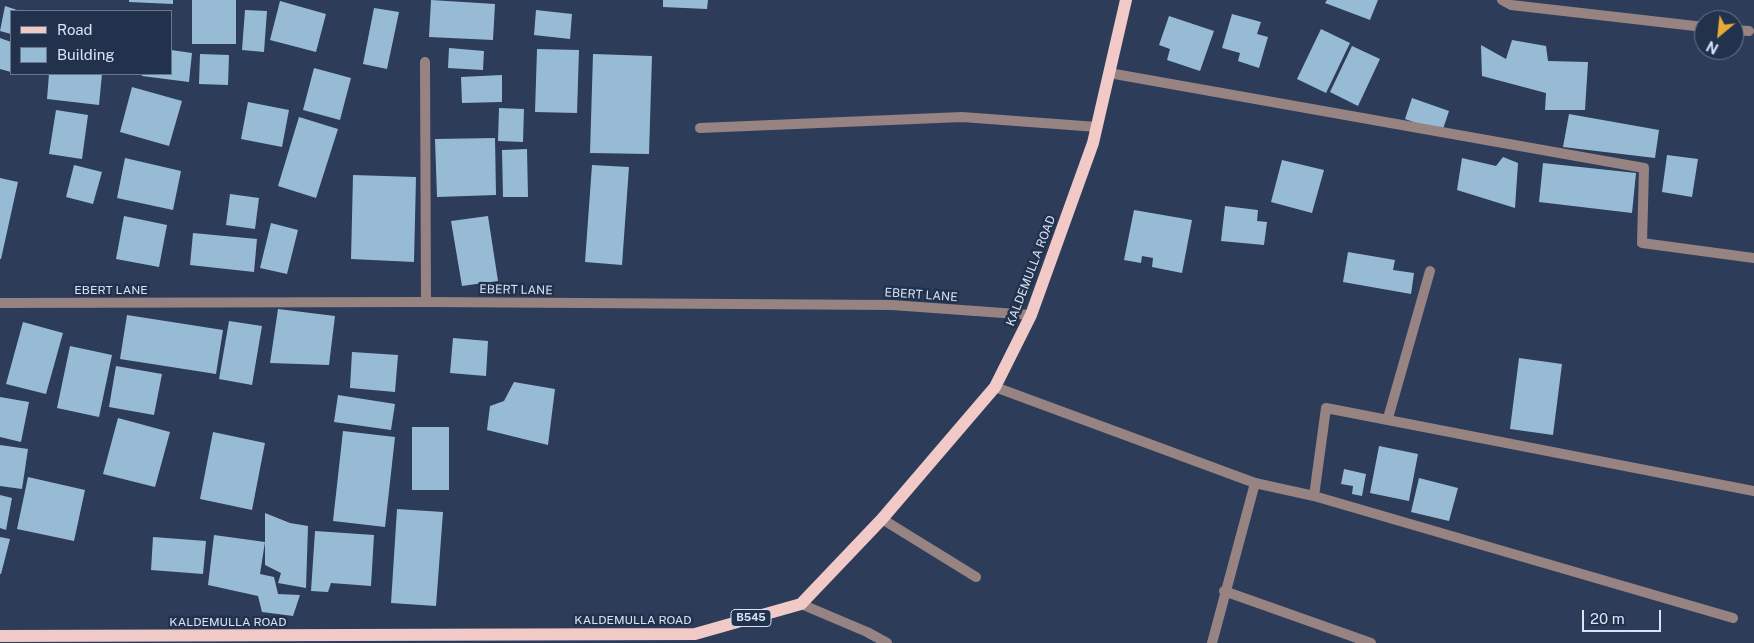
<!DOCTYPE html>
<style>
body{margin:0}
#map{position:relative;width:1754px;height:643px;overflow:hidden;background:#2c3c59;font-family:"Public Sans",sans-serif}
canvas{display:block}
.legend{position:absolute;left:10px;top:10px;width:162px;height:65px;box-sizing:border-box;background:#22324d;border:1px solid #6b7990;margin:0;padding:6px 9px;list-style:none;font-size:15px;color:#d9e3f5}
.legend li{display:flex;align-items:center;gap:10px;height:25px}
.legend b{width:25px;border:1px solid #6b7990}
.north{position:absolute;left:1694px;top:10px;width:50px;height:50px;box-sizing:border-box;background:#22324d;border:1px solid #6b7990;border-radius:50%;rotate:208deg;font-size:14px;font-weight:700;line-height:20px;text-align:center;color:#d9e3f5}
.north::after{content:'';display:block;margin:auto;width:18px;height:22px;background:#e6ad36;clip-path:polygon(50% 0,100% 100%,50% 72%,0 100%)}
.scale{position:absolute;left:1582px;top:610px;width:79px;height:22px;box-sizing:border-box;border:2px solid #d9e3f5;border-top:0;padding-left:6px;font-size:15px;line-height:18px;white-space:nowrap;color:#d9e3f5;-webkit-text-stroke:4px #22324d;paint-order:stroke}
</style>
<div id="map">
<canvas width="1754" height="643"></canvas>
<ul class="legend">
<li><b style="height:6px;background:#f1c9c7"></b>Road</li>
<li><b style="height:14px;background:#98bbd5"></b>Building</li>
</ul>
<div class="north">N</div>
<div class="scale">20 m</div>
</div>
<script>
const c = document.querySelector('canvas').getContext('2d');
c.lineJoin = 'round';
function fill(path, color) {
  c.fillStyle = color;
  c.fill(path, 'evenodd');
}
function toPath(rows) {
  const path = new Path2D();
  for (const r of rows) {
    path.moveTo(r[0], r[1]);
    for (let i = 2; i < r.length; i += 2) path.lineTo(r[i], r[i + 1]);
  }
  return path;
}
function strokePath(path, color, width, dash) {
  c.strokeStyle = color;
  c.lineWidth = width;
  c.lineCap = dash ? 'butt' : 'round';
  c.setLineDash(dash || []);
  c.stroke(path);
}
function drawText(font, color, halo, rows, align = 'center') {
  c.font = font + ' "Public Sans",sans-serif';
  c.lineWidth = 5;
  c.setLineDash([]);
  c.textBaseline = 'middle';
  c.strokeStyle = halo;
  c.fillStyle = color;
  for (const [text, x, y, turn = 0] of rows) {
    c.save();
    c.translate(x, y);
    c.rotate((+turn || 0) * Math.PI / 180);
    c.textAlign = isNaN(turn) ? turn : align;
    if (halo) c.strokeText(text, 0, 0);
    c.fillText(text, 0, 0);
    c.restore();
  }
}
const building = toPath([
 [129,0,173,0,173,4,129,2],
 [192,0,236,0,236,44,192,44],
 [431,0,495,4,493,40,429,37],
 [663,0,708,0,707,9,663,7],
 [1327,0,1378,0,1370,20,1325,3],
 [280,1,326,14,316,52,270,40],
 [5,6,20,11,11,11,11,34,0,31],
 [374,8,399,12,387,69,363,64],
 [245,10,267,11,264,52,242,50],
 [536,10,572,14,570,39,534,35],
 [1232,14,1261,22,1257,34,1268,37,1259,68,1238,61,1240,53,1222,48],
 [1169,16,1214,31,1200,71,1167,60,1170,49,1159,45],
 [1321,29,1350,43,1326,93,1297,79],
 [0,38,11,42,11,72,0,69],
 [1512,40,1546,46,1548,61,1588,62,1585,110,1545,110,1546,93,1482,76,1481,45,1506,59],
 [1352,46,1380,59,1358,106,1330,92],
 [449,48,484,51,483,70,448,68],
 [537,49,579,50,577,113,535,112],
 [171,50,192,53,189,82,142,76,142,74,171,74],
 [200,54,229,55,228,85,199,84],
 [593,54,652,56,649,154,590,153],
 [314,68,351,78,340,120,303,110],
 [49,74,102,74,99,105,47,99],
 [502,75,502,102,462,103,461,77],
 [132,87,182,101,169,146,120,132],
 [1412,98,1449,111,1442,132,1405,119],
 [248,102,289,110,282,147,241,139],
 [499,108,524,109,523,142,498,141],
 [56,110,88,115,82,159,49,154],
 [1569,114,1659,130,1655,158,1563,147],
 [299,117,338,129,316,198,278,186],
 [495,138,496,195,437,197,435,139],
 [527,149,528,197,503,197,502,150],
 [1667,155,1698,159,1692,197,1662,192],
 [1503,157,1518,163,1515,208,1457,190,1462,158,1496,166],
 [125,158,181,171,173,210,117,198],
 [1282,160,1324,170,1312,213,1271,202],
 [1543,163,1636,173,1632,213,1539,202],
 [74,165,102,172,93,204,66,197],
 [592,165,629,167,622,265,585,262],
 [353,175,416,177,414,262,351,259],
 [0,178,18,182,1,259,0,259],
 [230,194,259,198,255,229,226,225],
 [1225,206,1258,210,1257,221,1267,222,1264,245,1221,241],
 [1134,210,1192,220,1182,273,1152,267,1153,258,1142,256,1141,263,1124,260],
 [124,216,167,225,159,267,116,259],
 [488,216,498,281,462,286,451,221],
 [271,223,298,230,287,274,260,268],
 [193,233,257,239,254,272,190,265],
 [1348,252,1395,260,1393,270,1414,273,1411,294,1343,282],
 [278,309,335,316,329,365,270,363],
 [127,315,223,330,216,374,120,359],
 [229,321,262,326,252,385,219,379],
 [23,322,63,333,46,394,6,384],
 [453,338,488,341,486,376,450,373],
 [70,346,112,355,99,417,57,408],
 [352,352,398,355,395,392,350,388],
 [1519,358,1562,364,1553,435,1510,429],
 [116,366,162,374,154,415,109,407],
 [514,382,555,389,548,445,487,430,490,406,504,401],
 [338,395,395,404,391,430,334,422],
 [0,397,29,402,21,442,0,437],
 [118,418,170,432,155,487,103,474],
 [412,427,449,427,449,490,412,490],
 [343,431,395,437,385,527,333,521],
 [213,432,265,443,252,510,200,499],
 [0,445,28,449,22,489,0,486],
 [1379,446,1418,454,1409,501,1370,493],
 [1344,469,1366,474,1362,496,1352,494,1353,486,1341,484],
 [28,477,85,490,74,541,17,529],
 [1419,478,1458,488,1449,521,1411,512],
 [0,495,12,498,6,530,0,528],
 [397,509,443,512,436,606,391,603],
 [265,513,290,523,308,526,306,588,278,583,281,573,265,565],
 [315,531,374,535,371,586,331,583,328,592,311,591],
 [214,535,265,542,260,574,274,577,278,594,300,595,293,616,262,612,258,596,208,585],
 [0,537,10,539,1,574,0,574],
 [153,537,206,541,203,574,151,570]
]);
const service = toPath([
 [1502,0,1511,5,1704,27],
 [1734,30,1749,31],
 [1388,418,1430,271],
 [882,519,976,577],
 [1224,591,1371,643]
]);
const minor = toPath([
 [425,62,426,302],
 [1109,73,1644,168,1642,243,1754,258],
 [700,128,962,117,1097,127],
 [995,387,1255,483,1314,496,1733,618],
 [1314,496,1326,408,1754,491],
 [801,604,867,632,887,643],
 [1212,643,1255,483]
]);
const tertiary = toPath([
 [0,303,426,302,892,305,1031,315]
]);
const primary = toPath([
 [0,636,695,634,801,604,882,519,995,387,1031,315,1093,143,1126,0]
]);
const shields = [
 [751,618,40]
];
const shieldNames = [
 ["B545",751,618]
];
const streetNames = [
 ["KALDEMULLA ROAD",1031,271,-69],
 ["EBERT LANE",111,290],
 ["EBERT LANE",516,290,1],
 ["EBERT LANE",921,295,4],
 ["KALDEMULLA ROAD",633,620],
 ["KALDEMULLA ROAD",228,622]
];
fill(building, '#98bbd5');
strokePath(service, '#978382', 10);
strokePath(minor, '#978382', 10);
strokePath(tertiary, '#978382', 10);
strokePath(primary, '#f1c9c7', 12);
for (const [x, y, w] of shields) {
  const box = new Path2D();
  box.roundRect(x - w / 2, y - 8.5, w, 17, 4);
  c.fillStyle = '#22324d';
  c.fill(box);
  strokePath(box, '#d9e3f5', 1);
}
drawText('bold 11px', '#d9e3f5', null, shieldNames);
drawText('12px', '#d9e3f5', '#22324d', streetNames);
</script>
